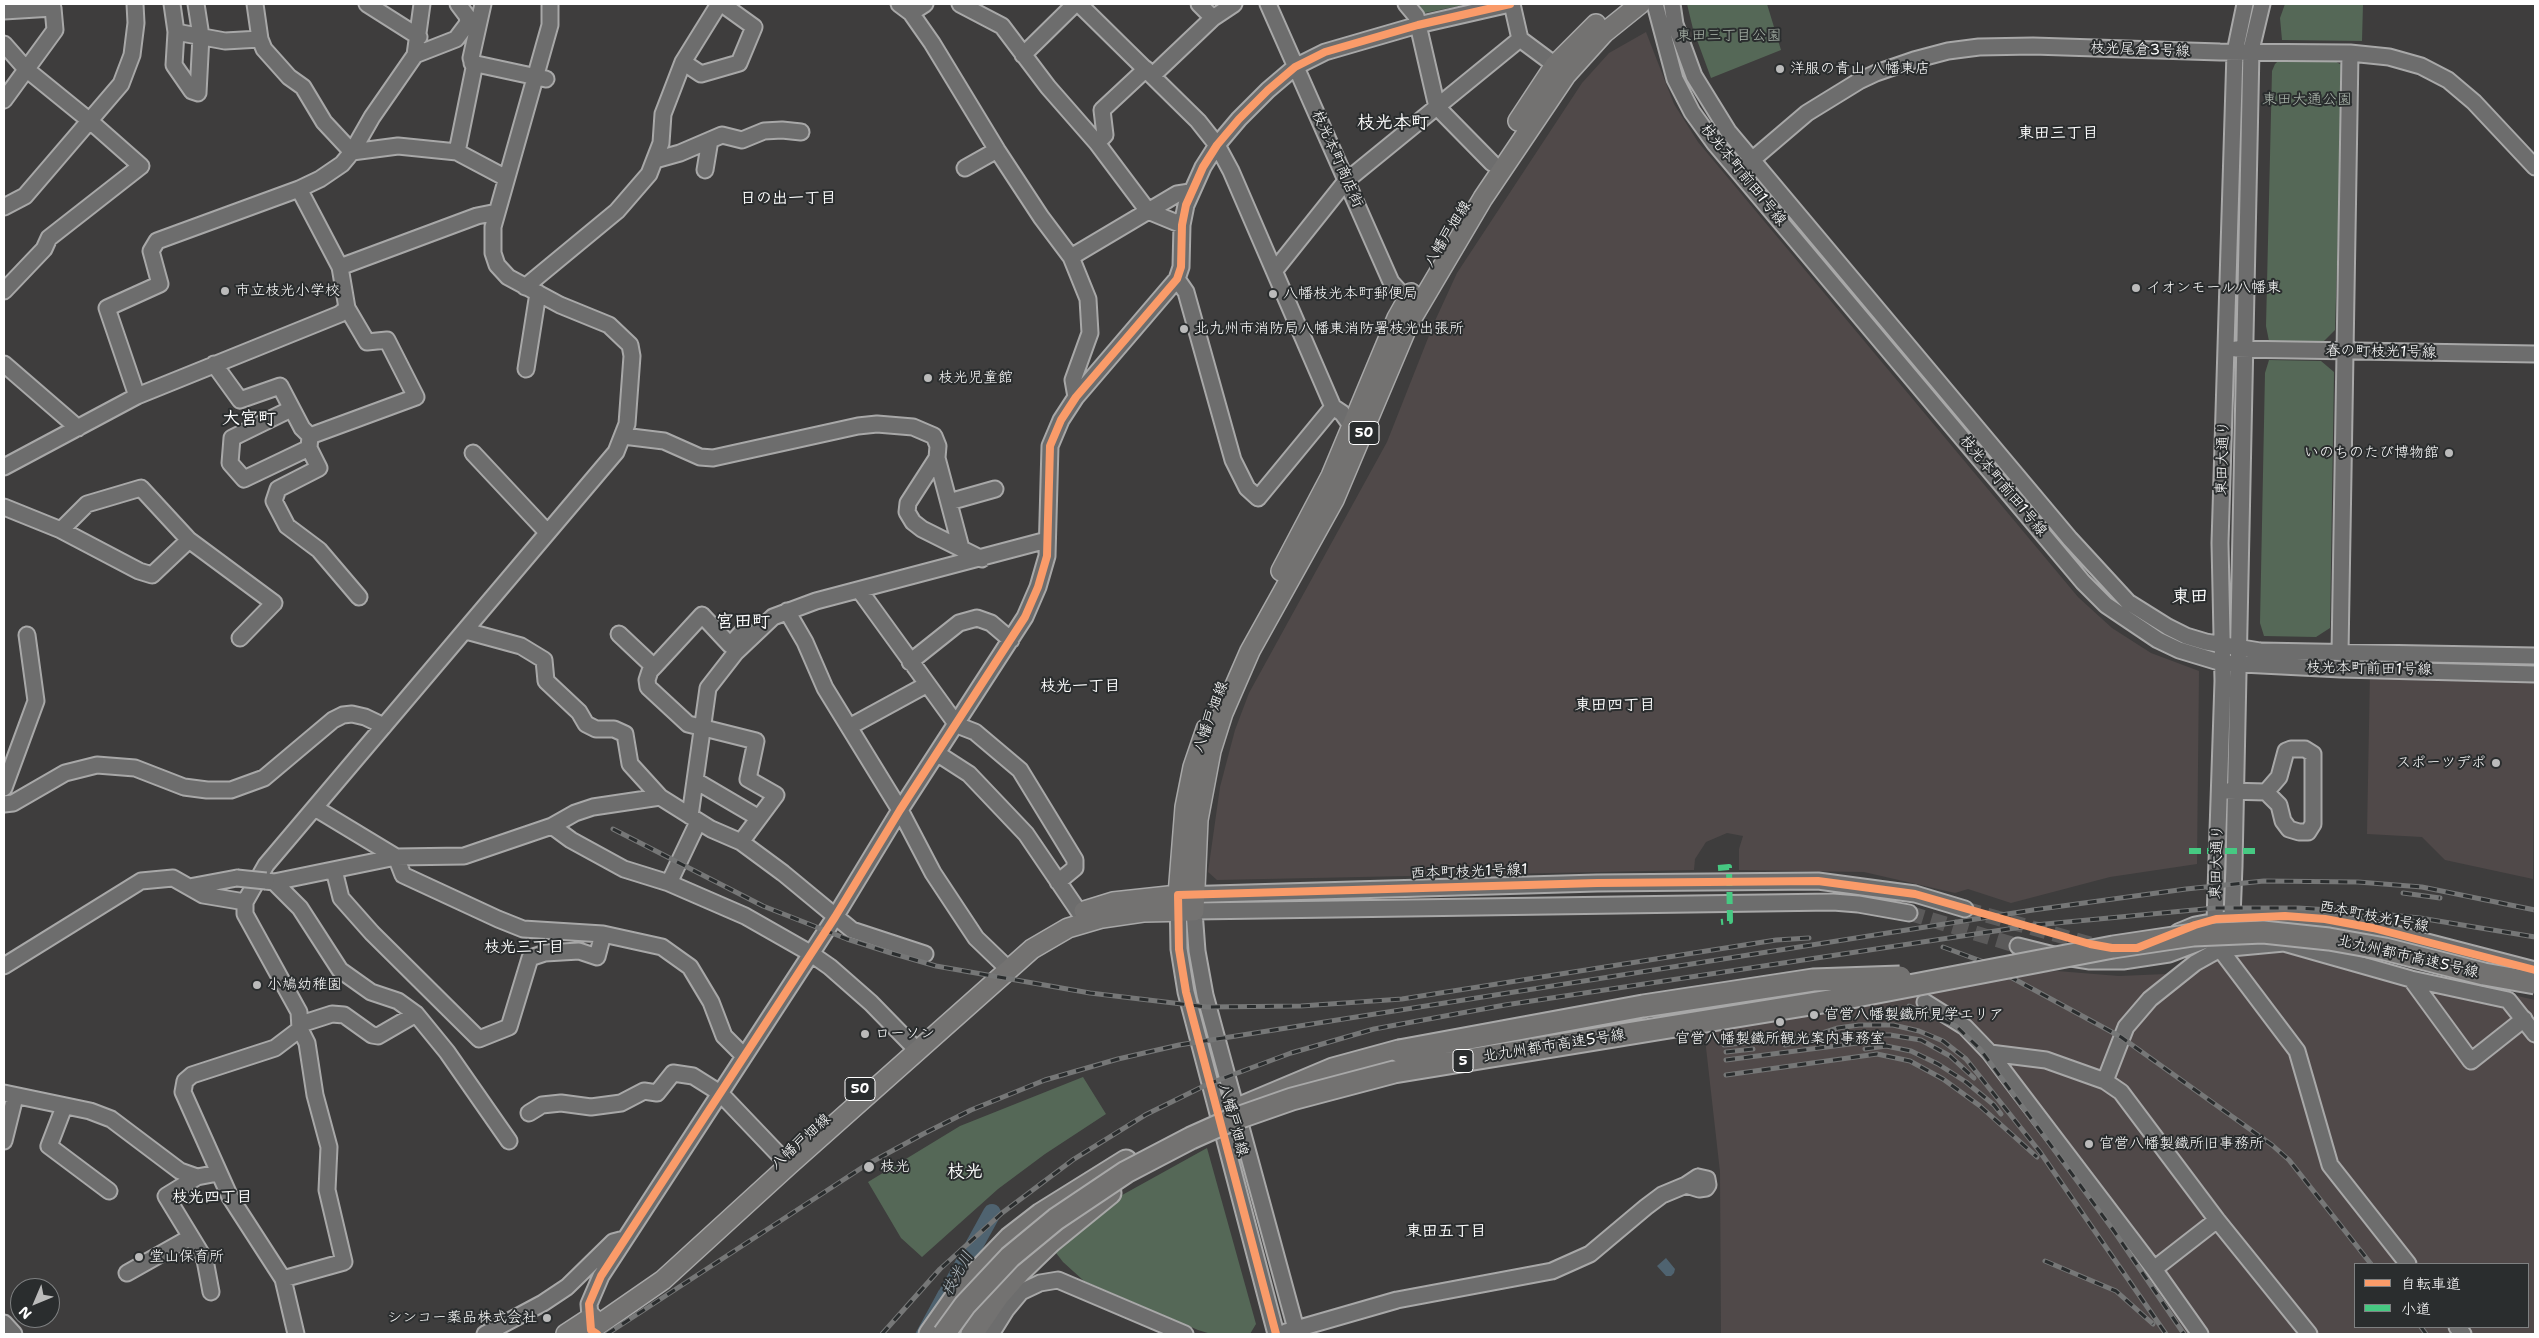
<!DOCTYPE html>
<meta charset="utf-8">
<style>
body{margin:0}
#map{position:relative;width:2539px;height:1338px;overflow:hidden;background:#3e3d3d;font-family:"Shantell Sans","Klee One",sans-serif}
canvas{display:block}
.frame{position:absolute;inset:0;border:5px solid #fff;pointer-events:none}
.legend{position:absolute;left:2354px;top:1263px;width:175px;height:65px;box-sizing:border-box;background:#2a2d2e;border:1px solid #7f8182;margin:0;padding:6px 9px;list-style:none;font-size:15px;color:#fff}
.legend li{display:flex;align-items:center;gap:10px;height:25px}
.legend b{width:25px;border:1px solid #7f8182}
.north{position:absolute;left:10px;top:1278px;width:50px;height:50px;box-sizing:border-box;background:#2a2d2e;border:1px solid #7f8182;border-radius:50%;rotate:225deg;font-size:14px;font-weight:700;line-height:20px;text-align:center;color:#fff}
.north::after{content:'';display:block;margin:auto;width:18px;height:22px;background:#bbb;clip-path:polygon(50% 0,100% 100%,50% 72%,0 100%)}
</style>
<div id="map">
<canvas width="2539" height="1338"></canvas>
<div class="frame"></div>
<ul class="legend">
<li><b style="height:6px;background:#fa9b69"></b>自転車道</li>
<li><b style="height:6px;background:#46c982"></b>小道</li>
</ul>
<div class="north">N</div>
</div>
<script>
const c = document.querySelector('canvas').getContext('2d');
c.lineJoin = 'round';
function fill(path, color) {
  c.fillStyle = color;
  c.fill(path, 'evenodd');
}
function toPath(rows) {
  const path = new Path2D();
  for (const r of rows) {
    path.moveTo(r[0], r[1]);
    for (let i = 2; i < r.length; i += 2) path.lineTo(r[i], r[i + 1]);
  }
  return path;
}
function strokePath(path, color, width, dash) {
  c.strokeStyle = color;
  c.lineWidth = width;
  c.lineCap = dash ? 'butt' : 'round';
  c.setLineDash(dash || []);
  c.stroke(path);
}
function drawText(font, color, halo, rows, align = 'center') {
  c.font = font + ' "Shantell Sans","Klee One",sans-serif';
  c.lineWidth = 4;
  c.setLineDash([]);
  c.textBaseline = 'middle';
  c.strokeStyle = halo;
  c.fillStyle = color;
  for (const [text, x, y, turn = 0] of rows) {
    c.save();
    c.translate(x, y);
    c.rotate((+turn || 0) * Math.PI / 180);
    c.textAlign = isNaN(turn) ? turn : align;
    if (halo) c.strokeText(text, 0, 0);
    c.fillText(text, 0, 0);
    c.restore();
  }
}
const built = toPath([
 [1646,32,1674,104,1698,142,2078,597,2112,628,2151,653,2199,671,2197,864,2110,877,2011,903,1968,889,1955,893,1864,872,1739,870,1739,849,1743,836,1727,833,1706,842,1695,859,1694,870,1217,880,1208,872,1220,787,1235,730,1249,693,1387,442,1434,323,1457,273,1582,83,1609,53],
 [2370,671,2535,679,2533,879,2445,860,2422,837,2367,834],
 [2255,946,2319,950,2535,1000,2535,1334,1721,1334,1720,1172,1701,1003,2057,971,2119,976,2190,973,2212,961],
 [2355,1264,2528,1264,2528,1327,2355,1327]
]);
const green = toPath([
 [1412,4,1468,4,1420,14],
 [1687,4,1767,4,1781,50,1711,78,1693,29],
 [2285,4,2363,4,2362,41,2282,40,2280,18],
 [2281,58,2330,58,2343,66,2335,330,2322,343,2269,341,2266,326,2272,71,2275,64],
 [2269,360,2321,361,2334,372,2330,628,2316,637,2264,636,2260,623,2265,373],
 [1083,1077,1106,1114,1045,1154,998,1189,922,1257,901,1238,868,1182,960,1126],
 [1207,1148,1256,1324,1250,1334,1211,1334,1198,1330,1084,1281,1063,1262,1053,1249,1115,1199]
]);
const water = toPath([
 [1666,1258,1675,1269,1674,1273,1671,1276,1666,1276,1657,1266],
 [939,1290,954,1298,934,1334,915,1334]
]);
const river = toPath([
 [944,1300,992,1213]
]);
const minorTunnel = toPath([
 [1965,909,2090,944],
 [1909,913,2018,946]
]);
const minor = toPath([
 [172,4,176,32,174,65,192,91,198,93,201,36,196,4],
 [255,4,260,39,264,49,289,77,303,87,324,122,352,152],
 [367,4,419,37],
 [899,4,911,13,932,43,997,150,1041,217,1071,257,1088,299,1090,333,1073,380,1076,397],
 [960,4,1002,26,1048,87,1097,143,1148,211,1182,225],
 [1079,4,1198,121,1217,145,1231,171,1333,407,1342,413,1352,427],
 [1199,4,1213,18],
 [1268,4,1391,282,1400,292,1418,303],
 [1406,4,1416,16,1437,107,1492,163],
 [1655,4,1675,79,1692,112,1715,144,2083,582,2106,605,2158,640,2179,650,2222,663,2341,669,2535,674],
 [1672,4,1675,24,1694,76,1728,131,2070,539,2128,602,2168,627,2186,636,2206,642,2260,651,2535,656],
 [4,11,53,8],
 [911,13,925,4],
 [176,32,225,41,260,39],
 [1520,39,1555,65],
 [4,44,26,69,90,121,141,166,49,238,44,249,4,291],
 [415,55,456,39,468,23,467,16,458,4],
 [1023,55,1075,4],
 [683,62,701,74,739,63,754,27,722,4],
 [472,63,546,79],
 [1153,75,1213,18,1234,4],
 [4,100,55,30,53,8,49,4],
 [1097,143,1105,135,1102,110,1146,69],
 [352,152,398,146,457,152,506,178],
 [457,152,474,68,471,58,483,4],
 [655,160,680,153,722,135,742,140,764,131,782,130,801,132],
 [1746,165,1807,113,1859,81,1876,73,1914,60,1948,51,1979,47,2033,46,2220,52,2350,53,2389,57,2421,66,2448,80,2474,102,2535,167],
 [965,168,997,150],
 [705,170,710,140],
 [299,189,340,267,347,308,367,342,387,340,416,397,310,436],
 [4,207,25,196,121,84,132,55,136,23,135,4],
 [1071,257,1177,194,1190,192],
 [340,267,477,216,497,212],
 [1275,270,1346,181,1520,39,1512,4],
 [1177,279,1186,292,1233,460,1247,488,1258,498,1333,407],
 [525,287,617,211,649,174,661,143,663,114,683,62,719,4],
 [2236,349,2535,354],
 [4,364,78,428],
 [214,364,240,400,280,386,302,428,310,436,309,448,319,468,278,489,274,501,287,526,319,550,359,597],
 [526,369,538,293],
 [137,396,107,308,160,284,151,251,157,241,299,189,320,179,342,164,352,152,372,117,415,55,422,4],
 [291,409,232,438,230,463,244,479,309,448],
 [623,436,664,441,700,457,713,458,858,426,877,424,913,427,934,436,938,446,937,458,908,503,907,512,913,522,922,529,982,559],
 [473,453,547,532],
 [937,458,961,548],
 [4,467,137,396,340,314,347,308],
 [949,502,995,489],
 [4,507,61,530,139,571,152,575,189,540],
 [61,530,87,504,141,488,189,540,274,603,240,638],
 [860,591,957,725,975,732,1020,770,1075,860,1075,868,1058,882],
 [787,611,805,642,825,688,900,810,933,873,976,938,1002,963],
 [466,631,521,646,544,660,546,681,579,712,586,724,596,729,614,729,625,734,630,764,660,797,711,829,741,842,783,873,852,930,925,954],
 [619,634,654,667,702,615,730,645,743,631],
 [2340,653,2350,53],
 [910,662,959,623,977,618,991,623,1011,640],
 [654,667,650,671,647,680,648,687,688,724,756,741,748,779,776,795,741,842],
 [849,727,926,685],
 [938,754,969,774,1026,834,1079,912],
 [696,781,759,818],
 [4,788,36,701,27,635],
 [2227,791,2266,792,2279,805,2283,821,2289,829,2299,832,2308,832,2313,824,2313,754,2305,749,2291,749,2286,751,2279,777,2266,792],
 [4,804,13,803,65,773,97,765,135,768,184,787,207,790,231,790,264,778,333,720,343,715,352,714,365,717,384,726],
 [315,808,396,857,403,875,498,919,523,929,603,934,662,947,690,967,711,1002,724,1036,743,1055],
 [690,816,708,688,736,652,773,617,816,601,1047,540],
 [552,826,571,840,624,869,669,883,745,916,810,953,830,967,871,1003,911,1044],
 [334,870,341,898,372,933,479,1039,509,1027,530,958,545,953,579,951,597,957,603,934],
 [266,881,274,882,396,857,464,856,552,826,575,813,593,807,660,797],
 [274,882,300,908,340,970,371,992,398,1001,416,1014,447,1052,509,1141],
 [669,883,698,822],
 [189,887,237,878],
 [2178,932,2195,925,2232,918,2285,916,2325,919,2373,928,2535,970],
 [2223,935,2232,918,2234,866,2251,50,2262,4],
 [2223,935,2215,920,2223,681,2220,543,2235,52,2245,4],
 [2018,946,2058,956,2090,961,2123,961,2169,954,2206,940],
 [2220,949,2297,1051,2330,1165,2408,1264],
 [4,966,141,881,173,878,203,895,245,902],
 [2411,979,2471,1061,2524,1019],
 [1925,1002,1965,1027,1990,1053,2154,1269,2200,1334],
 [301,1024,332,1014,344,1015,372,1035,378,1036,416,1014],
 [1990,1053,2046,1060,2105,1081,2126,1027,2150,999,2195,963,2220,949,2284,943,2411,979,2508,1000,2535,1034],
 [2105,1081,2121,1092,2217,1220,2309,1334],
 [4,1093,90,1111,111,1119,180,1171,197,1177,218,1173],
 [64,1107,49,1146,109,1191],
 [529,1113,542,1105,561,1103,591,1107,621,1103,644,1091,657,1093,673,1073,693,1076,720,1093,782,1158],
 [4,1141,15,1097],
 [1698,1177,1707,1179,1708,1185,1706,1188,1699,1189,1686,1185,1698,1177],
 [191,1237,166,1196,197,1177],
 [2154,1269,2217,1220],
 [127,1273,191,1237,205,1260,211,1292],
 [283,1279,344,1262,327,1190,329,1147,315,1095,307,1043,300,1029,299,1012,245,914,245,902,266,865,616,452,627,424,632,356,630,345,609,325,560,305,508,277,497,265,493,253,493,227,550,25,550,4],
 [4,1323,14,1334],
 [2457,1327,2463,1334],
 [591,1329,589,1304,601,1276,835,917,900,810,1025,617,1038,587,1047,556,1050,446,1061,420,1076,397,1177,279,1181,267,1182,225,1186,205,1203,167,1217,145,1239,119,1268,90,1295,67,1325,52,1418,25,1510,4],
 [1286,1332,1397,1300,1552,1271,1590,1254,1646,1207,1662,1195,1686,1185],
 [296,1334,283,1279,230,1197,183,1092,185,1081,192,1075,275,1048,300,1029],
 [485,1334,543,1303,567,1287,613,1242,624,1239],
 [991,1334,1006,1310,1021,1292,1040,1283,1058,1280,1185,1334],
 [1276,1334,1186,992,1179,949,1178,895,1597,883,1818,881,1915,894,1965,909],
 [1295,1334,1296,1329,1205,995,1197,951,1194,911,1833,902,1858,904,1909,913]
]);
const major = toPath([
 [1518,121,1555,65,1596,24],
 [1281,571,1331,476,1397,318,1411,293],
 [1084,911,1113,902,1178,895,1185,807,1193,767,1206,729],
 [566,1334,592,1317],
 [585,1334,663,1280,789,1165,1032,949,1068,928,1102,918,1143,912,1194,911,1198,820,1211,751,1223,713,1250,651,1334,500,1408,325,1483,198,1566,75,1604,33,1640,4]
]);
const highway = toPath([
 [1233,1111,1333,1069,1399,1051],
 [930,1334,963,1287,1010,1238,1041,1214,1126,1161],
 [972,1334,998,1296,1019,1272,1051,1241,1110,1193]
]);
const rail = toPath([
 [613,829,763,906,847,939,891,953,936,966,1090,993,1207,1007,1301,1006,1402,999,1776,940,1809,938],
 [2403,893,2440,898],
 [1943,947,1981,961,2121,1037,2272,1145,2289,1160,2371,1264],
 [1909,1006,1956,1026,1980,1049,2114,1231,2184,1334],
 [1864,1035,1890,1035,1921,1040,1950,1056,1974,1078],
 [1724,1045,1795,1037],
 [1785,1045,1838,1028,1859,1025,1893,1025,1919,1031,1943,1041,1966,1059,2040,1152,2166,1334],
 [1865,1049,1886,1046,1911,1051,1938,1064,1966,1082,1994,1105,2001,1114],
 [1726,1052,1753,1049],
 [1726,1060,1873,1041],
 [1726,1075,1877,1054,1910,1061,1943,1079,1980,1106,2037,1157],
 [2045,1261,2116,1291,2153,1324],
 [2421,1327,2426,1334],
 [607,1334,866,1165,923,1134,971,1110,1045,1080,1118,1059,1179,1045,2033,910,2186,889,2264,881,2358,882,2422,887,2535,910],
 [882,1334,940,1269,1002,1213,1074,1159,1145,1115,1208,1084,1291,1053,1374,1029,1505,1005,2035,925,2215,908,2298,908,2362,912,2420,918,2535,937]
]);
const minorBridge = toPath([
 [237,878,266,881]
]);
const highwayBridge = toPath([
 [1399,1051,1643,1006,1813,980,1900,977],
 [944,1334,965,1305,1010,1257,1056,1219,1126,1172,1191,1138,1229,1121,1292,1099,1394,1072,1841,999,2113,947,2193,935,2263,932,2329,939,2385,949,2484,974,2535,983]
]);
const quiet = toPath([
 [2189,851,2259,851],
 [1718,868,1729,867,1730,921,1721,922]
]);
const cycleway = toPath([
 [597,1334,591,1330,589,1304,601,1276,835,917,900,810,1025,617,1038,587,1047,556,1050,446,1061,420,1076,397,1177,279,1181,267,1182,225,1186,205,1203,167,1217,145,1239,119,1268,90,1295,67,1325,52,1418,25,1510,4],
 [1276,1334,1186,992,1179,949,1178,895,1597,883,1818,881,1915,894,2090,944,2112,948,2137,948,2195,925,2216,919,2285,916,2325,919,2373,928,2535,970]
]);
const markers = [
 [1780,69,5,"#bbb"],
 [2136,288,5,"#bbb"],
 [225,291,5,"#bbb"],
 [1273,294,5,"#bbb"],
 [1184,329,5,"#bbb"],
 [928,378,5,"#bbb"],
 [2449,453,5,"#bbb"],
 [2496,763,5,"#bbb"],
 [257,985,5,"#bbb"],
 [1814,1015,5,"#bbb"],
 [1780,1022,5,"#bbb"],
 [865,1034,5,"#bbb"],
 [2089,1144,5,"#bbb"],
 [869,1167,6,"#bbb"],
 [139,1257,5,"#bbb"],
 [547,1318,5,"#bbb"]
];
const shields = [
 [1364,433,30],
 [1463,1061,20],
 [860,1089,30]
];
const shieldNames = [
 ["50",1364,433],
 ["5",1463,1061],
 ["50",860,1089]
];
const parkNames = [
 ["東田三丁目公園",1729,36],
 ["東田大通公園",2307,100]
];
const streetNames = [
 ["枝光尾倉3号線",2140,50,2],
 ["枝光本町商店街",1337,159,66],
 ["枝光本町前田1号線",1743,175,51],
 ["八幡戸畑線",1448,234,-58],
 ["春の町枝光1号線",2381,352,1],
 ["東田大通り",2223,458,-88],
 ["枝光本町前田1号線",2003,486,50],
 ["枝光本町前田1号線",2369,669,1],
 ["八幡戸畑線",1211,717,-70],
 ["東田大通り",2217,862,-88],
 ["西本町枝光1号線1",1469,872,-2],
 ["西本町枝光1号線",2374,917,11],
 ["北九州都市高速5号線",2408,957,13],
 ["北九州都市高速5号線",1554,1046,-9],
 ["八幡戸畑線",1233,1120,75],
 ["八幡戸畑線",801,1142,-42]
];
const poiNames = [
 ["洋服の青山 八幡東店",1790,69],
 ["イオンモール八幡東",2146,288],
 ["市立枝光小学校",235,291],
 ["八幡枝光本町郵便局",1283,294],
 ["北九州市消防局八幡東消防署枝光出張所",1194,329],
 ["枝光児童館",938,378],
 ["いのちのたび博物館",2439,453,"right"],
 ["スポーツデポ",2486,763,"right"],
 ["小鳩幼稚園",267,985],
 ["官営八幡製鐵所見学エリア",1824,1015],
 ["ローソン",875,1034],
 ["官営八幡製鐵所観光案内事務室",1780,1039,"center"],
 ["官営八幡製鐵所旧事務所",2099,1144],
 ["枝光",880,1167],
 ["堂山保育所",149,1257],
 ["シンコー薬品株式会社",537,1318,"right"]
];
const neighbourhoodNames = [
 ["東田三丁目",2058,134],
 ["日の出一丁目",788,199],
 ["枝光一丁目",1080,687],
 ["東田四丁目",1615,706],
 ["枝光三丁目",524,948],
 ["枝光四丁目",212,1198],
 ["東田五丁目",1446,1232]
];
const waterNames = [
 ["枝光川",958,1274,-61]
];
const quarterNames = [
 ["枝光本町",1393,123],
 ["大宮町",249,419],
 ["東田",2190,597],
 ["宮田町",743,622],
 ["枝光",965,1172]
];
fill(built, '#504949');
fill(green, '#556857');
fill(water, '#4f6370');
strokePath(river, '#4f6370', 18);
strokePath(minorTunnel, '#5b5a5a', 15, [15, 8]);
strokePath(minor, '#a8a8a8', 19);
strokePath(major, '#a8a8a8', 22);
strokePath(highway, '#a8a8a8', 25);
strokePath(minor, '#6d6d6d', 15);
strokePath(major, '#737271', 19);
strokePath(highway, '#737271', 21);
strokePath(rail, '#767777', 5);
strokePath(rail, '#2a2d2e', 3, [9]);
strokePath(minorBridge, '#a8a8a8', 19, []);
strokePath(highwayBridge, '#a8a8a8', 25, []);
strokePath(minorBridge, '#6d6d6d', 15);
strokePath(highwayBridge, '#737271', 21);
strokePath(quiet, '#46c982', 6, [12, 6]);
strokePath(cycleway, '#fa9b69', 8);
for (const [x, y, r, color] of markers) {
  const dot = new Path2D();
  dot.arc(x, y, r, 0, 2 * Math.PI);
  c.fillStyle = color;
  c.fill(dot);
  strokePath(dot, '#2a2d2e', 2);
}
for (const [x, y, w] of shields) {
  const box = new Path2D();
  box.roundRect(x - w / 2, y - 11.5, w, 23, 4);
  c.fillStyle = '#2a2d2e';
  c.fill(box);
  strokePath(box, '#fff', 1);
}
drawText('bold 14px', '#fff', null, shieldNames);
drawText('15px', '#acb7ad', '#2a2d2e', parkNames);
drawText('15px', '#fff', '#2a2d2e', streetNames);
drawText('15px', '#fff', '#2a2d2e', poiNames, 'left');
drawText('bold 16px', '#fff', '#2a2d2e', neighbourhoodNames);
drawText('italic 16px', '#b1bbc1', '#2a2d2e', waterNames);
drawText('bold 18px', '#fff', '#2a2d2e', quarterNames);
</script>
